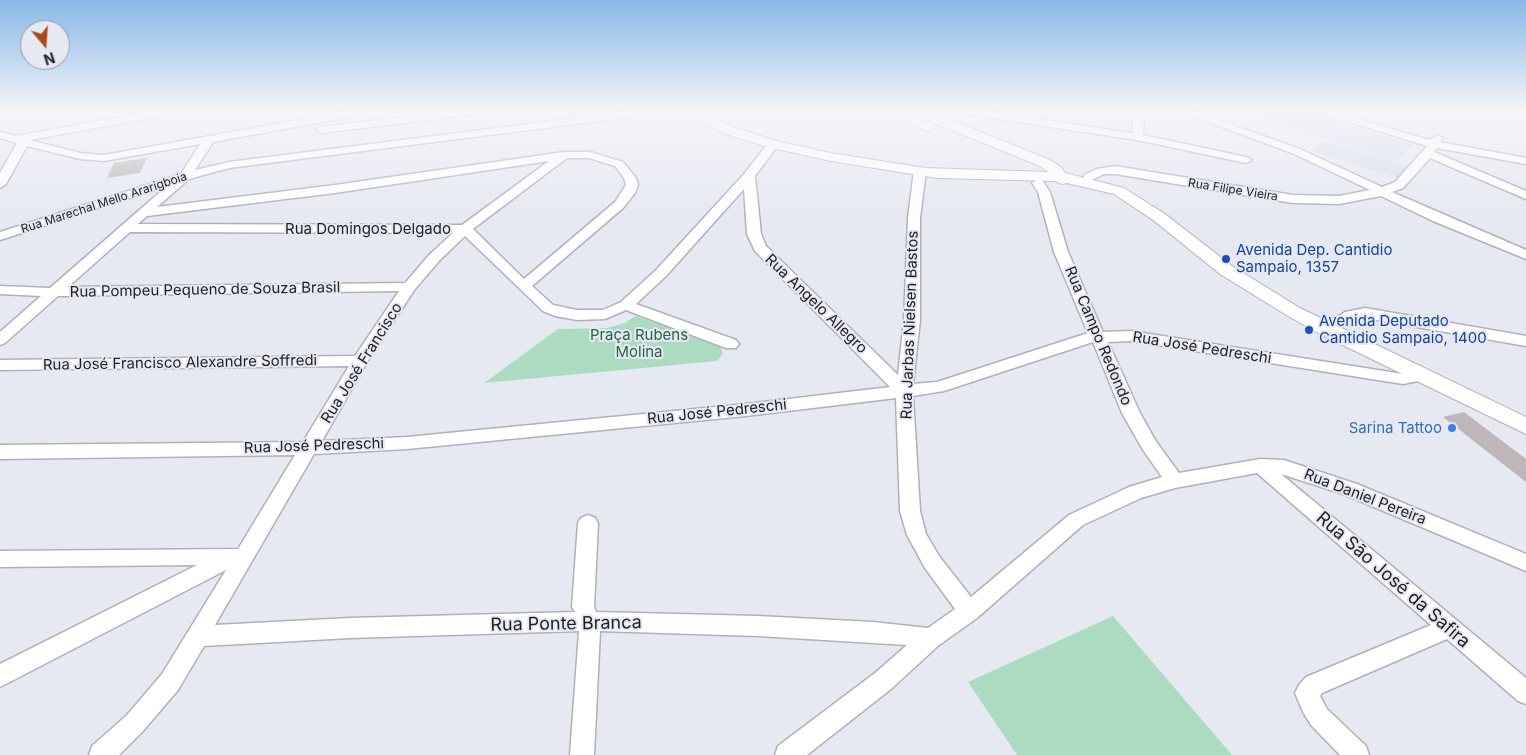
<!DOCTYPE html>
<meta charset="utf-8">
<style>
body{margin:0}
#map{position:relative;width:1526px;height:755px;overflow:hidden;background:#e7e9f2;font-family:Inter,sans-serif}
canvas{display:block}
.north{position:absolute;left:20px;top:20px;width:50px;height:50px;box-sizing:border-box;background:#e7e9f2;border:1px solid #96989e;border-radius:50%;rotate:162deg;font-size:14px;font-weight:700;line-height:20px;text-align:center;color:#1d1e21}
.north::after{content:'';display:block;margin:auto;width:18px;height:22px;background:#ad471b;clip-path:polygon(50% 0,100% 100%,50% 72%,0 100%)}
</style>
<div id="map">
<canvas width="1526" height="755"></canvas>
<div class="north">N</div>
</div>
<script>
const c = document.querySelector('canvas').getContext('2d');
c.lineJoin = 'round';
function fill(path, color) {
  c.fillStyle = color;
  c.fill(path, 'evenodd');
}
function toPath(rows) {
  const path = new Path2D();
  for (const r of rows) {
    path.moveTo(r[0], r[1]);
    for (let i = 2; i < r.length; i += 2) path.lineTo(r[i], r[i + 1]);
  }
  return path;
}
function strokePath(path, color, width, dash) {
  c.strokeStyle = color;
  c.lineWidth = width;
  c.lineCap = dash ? 'butt' : 'round';
  c.setLineDash(dash || []);
  c.stroke(path);
}
function drawText(font, color, halo, rows, align = 'center') {
  c.font = font + ' Inter,sans-serif';
  c.lineWidth = 4;
  c.setLineDash([]);
  c.textBaseline = 'middle';
  c.strokeStyle = halo;
  c.fillStyle = color;
  for (const [text, x, y, turn = 0] of rows) {
    c.save();
    c.translate(x, y);
    c.rotate((+turn || 0) * Math.PI / 180);
    c.textAlign = isNaN(turn) ? turn : align;
    if (halo) c.strokeText(text, 0, 0);
    c.fillText(text, 0, 0);
    c.restore();
  }
}
const built = toPath([
 [1270,111,1305,111,1414,145,1395,161,1260,118],
 [1324,140,1412,167,1401,179,1312,151]
]);
const green = toPath([
 [635,316,719,344,723,353,717,361,484,383,558,329,607,328,625,323],
 [1113,616,1232,755,1017,755,968,682]
]);
const building = toPath([
 [147,158,140,173,107,178,114,163],
 [1464,412,1526,459,1526,482,1443,417]
]);
const minor = toPath([
 [153,111,176,111,171,114,30,140,80,153,104,155,348,111,371,111,366,114,213,142,195,170,229,162,630,111,660,111,655,114,229,168,189,179,157,207,335,185,564,152,590,152,623,162,636,178,638,185,635,193,623,208,532,286,553,305,577,310,603,310,621,302,656,270,745,173,769,142,777,142,779,144,755,176,761,234,766,246,898,375,904,320,908,218,914,171,920,167,924,169,926,171,920,218,920,320,913,384,937,382,1088,333,1054,252,1038,192,1032,183,1038,179,1042,180,1050,192,1068,252,1103,332,1131,331,1403,374,1423,370,1429,371,1431,375,1429,379,1403,384,1131,341,1108,342,1140,413,1155,440,1179,473,1260,459,1284,460,1357,484,1526,554,1526,571,1343,494,1281,474,1526,678,1526,704,1518,701,1447,639,1322,693,1320,696,1327,709,1366,746,1369,755,1340,755,1311,725,1303,712,1295,693,1299,685,1306,677,1431,625,1257,473,1175,488,1141,498,1083,525,977,618,939,645,891,689,807,755,775,755,778,746,875,673,907,645,758,636,600,631,594,755,570,755,579,631,350,638,204,646,178,690,143,731,119,755,89,755,92,746,127,715,162,674,226,570,0,687,0,664,197,565,0,567,0,551,238,549,295,455,0,459,0,445,303,442,349,366,0,370,0,360,355,356,399,291,58,296,5,343,0,345,0,332,41,296,0,294,0,286,50,288,167,186,0,240,0,232,181,174,200,144,104,161,80,159,27,146,6,184,0,188,0,173,17,143,0,138,0,132,16,136,153,111],
 [567,158,589,158,615,166,624,178,626,185,615,202,524,279,473,229,567,158],
 [549,161,462,225,138,224,147,216,335,193,549,161],
 [744,189,747,234,755,251,890,387,746,404,407,437,322,441,367,362,415,289,440,260,465,236,543,311,555,316,577,320,605,319,626,310,726,348,736,348,739,344,736,340,636,304,666,276,744,189],
 [130,232,453,233,430,254,405,283,68,287,130,232],
 [1093,342,1122,413,1143,450,1162,477,1129,487,1069,515,971,597,939,556,926,534,920,511,913,396,944,391,1093,342],
 [896,398,900,511,907,535,925,568,955,609,928,628,873,622,758,616,596,612,594,607,598,523,595,518,588,515,581,518,578,523,572,607,575,612,350,618,215,625,314,454,407,449,746,416,896,398],
 [451,111,482,111,477,114,321,133,316,130,321,127,451,111],
 [960,111,986,111,1132,133,1134,111,1144,111,1143,135,1246,157,1252,160,1246,163,1137,140,965,114,960,111],
 [1178,111,1193,111,1300,149,1382,187,1395,182,1427,146,1314,111,1330,111,1430,140,1437,135,1443,138,1440,142,1526,158,1526,164,1437,148,1434,152,1526,191,1526,199,1430,158,1403,188,1392,192,1526,250,1526,259,1433,221,1381,196,1339,204,1293,203,1115,174,1104,174,1088,182,1084,181,1084,175,1097,169,1115,166,1293,195,1339,196,1370,190,1292,153,1178,111],
 [1365,308,1526,336,1526,346,1365,318,1354,319,1332,333,1322,333,1319,330,1345,312,1365,308]
]);
const major = toPath([
 [685,111,701,111,733,127,776,141,831,153,925,168,1049,172,1040,166,912,114,911,111,928,111,1050,160,1061,167,1065,173,1124,188,1165,214,1232,266,1300,308,1526,417,1526,434,1320,334,1288,316,1220,274,1153,220,1114,194,1067,183,1062,184,1055,181,937,178,831,161,768,147,723,133,685,111],
 [883,111,900,111,934,124,936,127,929,131,924,130,883,111]
]);
const markers = [
 [1226,259,5,"#1a4fb4"],
 [1309,330,5,"#1a4fb4"],
 [1452,428,5,"#3f7fe0"]
];
const farStreetnames = [
 ["Rua Filipe Vieira",1233,190,9],
 ["Rua Marechal Mello Ararigboia",104,203,-18]
];
const streetNames = [
 ["Rua Domingos Delgado",368,229],
 ["Rua Pompeu Pequeno de Souza Brasil",205,290,-1],
 ["Rua Angelo Allegro",816,304,44],
 ["Rua Jarbas Nielsen Bastos",910,325,-88],
 ["Rua Campo Redondo",1098,336,67],
 ["Rua José Pedreschi",1202,348,9],
 ["Rua José Francisco Alexandre Soffredi",180,363,-1],
 ["Rua José Francisco",362,363,-58],
 ["Rua José Pedreschi",717,412,-6],
 ["Rua José Pedreschi",314,446,-2],
 ["Rua Daniel Pereira",1365,497,21]
];
const transitNames = [
 ["Avenida Dep. Cantidio",1236,250],
 ["Sampaio, 1357",1236,267],
 ["Avenida Deputado",1319,321],
 ["Cantidio Sampaio, 1400",1319,338]
];
const parkNames = [
 ["Praça Rubens",639,335],
 ["Molina",639,352]
];
const shopNames = [
 ["Sarina Tattoo",1442,428]
];
const nearStreetnames = [
 ["Rua São José da Safira",1393,580,41],
 ["Rua Ponte Branca",566,624,-1]
];
fill(built, '#d8dcec');
fill(green, '#acdbc2');
fill(building, '#bfb6ba');
strokePath(minor, '#afb1b9', 3);
strokePath(major, '#afb1b9', 2);
fill(minor, '#fff');
fill(major, '#fff');
const sky = c.createLinearGradient(0, 0, 0, 217);
sky.addColorStop(0, '#88b7e8');
sky.addColorStop(0.51, '#f4f5f9');
sky.addColorStop(1, '#f4f5f900');
c.fillStyle = sky;
c.fillRect(0, 0, 1526, 217);
for (const [x, y, r, color] of markers) {
  const dot = new Path2D();
  dot.arc(x, y, r, 0, 2 * Math.PI);
  c.fillStyle = color;
  c.fill(dot);
  strokePath(dot, '#e7e9f2', 2);
}
drawText('12px', '#1d1e21', '#e7e9f2', farStreetnames);
drawText('15px', '#1d1e21', '#e7e9f2', streetNames);
drawText('15px', '#164399', '#e7e9f2', transitNames, 'left');
drawText('15px', '#226448', '#e7e9f2', parkNames);
drawText('15px', '#366cbe', '#e7e9f2', shopNames, 'right');
drawText('18px', '#1d1e21', '#e7e9f2', nearStreetnames);
</script>
